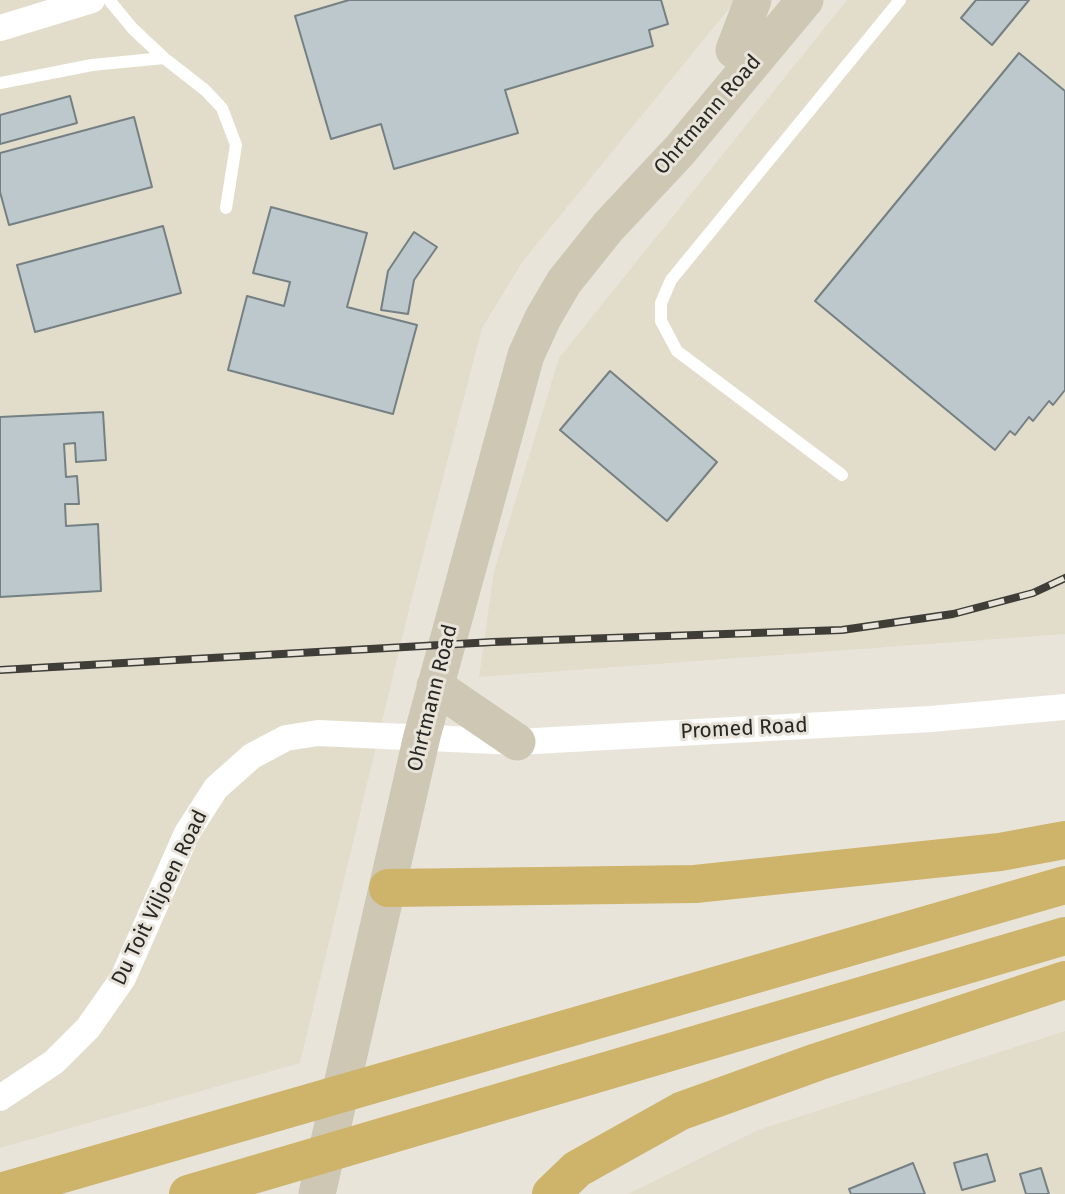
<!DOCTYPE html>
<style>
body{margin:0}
canvas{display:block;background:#e8e4da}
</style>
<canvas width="1065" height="1194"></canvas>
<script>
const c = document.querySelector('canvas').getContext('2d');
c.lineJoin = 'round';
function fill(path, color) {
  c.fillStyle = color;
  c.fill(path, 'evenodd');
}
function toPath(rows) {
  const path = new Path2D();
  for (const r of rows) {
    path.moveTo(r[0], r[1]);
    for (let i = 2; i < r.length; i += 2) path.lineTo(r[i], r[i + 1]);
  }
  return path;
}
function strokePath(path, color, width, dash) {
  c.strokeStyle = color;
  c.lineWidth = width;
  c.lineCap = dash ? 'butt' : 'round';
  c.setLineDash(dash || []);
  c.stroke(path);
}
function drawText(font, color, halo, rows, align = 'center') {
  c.font = font + ' "Fira Sans",sans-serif';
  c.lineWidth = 6;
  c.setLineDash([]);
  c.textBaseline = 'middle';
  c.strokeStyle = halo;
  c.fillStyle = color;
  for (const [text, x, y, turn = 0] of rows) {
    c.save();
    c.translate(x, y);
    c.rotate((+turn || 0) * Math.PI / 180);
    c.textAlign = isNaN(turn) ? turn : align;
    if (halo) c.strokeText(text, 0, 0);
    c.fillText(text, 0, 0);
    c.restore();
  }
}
const built = toPath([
 [0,0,736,0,523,261,482,328,410,605,300,1063,0,1148],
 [847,0,1065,0,1065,634,479,677,494,571,559,358],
 [1065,1031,1065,1194,628,1194,758,1130]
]);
const building = toPath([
 [349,0,661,0,668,24,649,30,653,46,505,90,518,133,394,169,381,124,331,139,295,16,349,0],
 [976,0,1029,0,992,45,961,18,976,0],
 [1019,53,1065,91,1065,390,1053,405,1049,401,1033,421,1029,417,1015,435,1010,431,995,450,815,301,1019,53],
 [70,96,77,123,0,144,0,115,70,96],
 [134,117,152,187,9,225,0,192,0,153,134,117],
 [271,207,367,233,347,307,417,325,393,414,228,370,247,296,284,306,290,282,253,273,271,207],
 [163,226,181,293,35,332,17,265,163,226],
 [414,232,437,247,414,280,408,314,381,310,388,271,414,232],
 [610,371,717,462,667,521,560,430,610,371],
 [103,412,106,460,76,462,75,443,64,444,66,477,77,476,79,504,65,504,66,526,98,524,101,591,0,597,0,417,103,412],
 [987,1154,995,1181,962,1190,954,1163,987,1154],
 [913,1163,925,1194,851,1194,849,1189,913,1163],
 [1041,1168,1049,1194,1026,1194,1020,1174,1041,1168]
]);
const lane = toPath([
 [109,0,133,29,164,58,205,90,222,108,236,145,226,208],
 [0,83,92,65,164,58],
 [842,475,677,351,661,321,661,303,671,280,900,0]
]);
const street = toPath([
 [0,28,92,0],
 [0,1098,54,1062,88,1028,123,978,187,833,216,788,252,756,286,738,318,733,517,742,931,719,1065,707]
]);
const secondary = toPath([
 [734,50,753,0],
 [435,686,517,742],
 [317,1194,422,736,526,355,543,318,564,282,608,227,680,150,805,0]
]);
const highway = toPath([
 [388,888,695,884,1000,852,1065,840],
 [0,1192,1065,885],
 [188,1194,1065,936],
 [551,1194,577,1169,681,1111,817,1062,1065,980]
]);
const rail = toPath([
 [0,670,493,642,842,630,953,614,1033,593,1065,578]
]);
const streetNames = [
 ["Ohrtmann Road",708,115,-49],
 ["Ohrtmann Road",433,698,-76],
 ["Promed Road",744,729,-3],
 ["Du Toit Viljoen Road",160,898,-64]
];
fill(built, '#e2dcca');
fill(building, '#bcc8cc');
strokePath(building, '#748083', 2);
strokePath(lane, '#fff', 12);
strokePath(street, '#fff', 26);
strokePath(secondary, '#cec7b4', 37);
strokePath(highway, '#ceb36a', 38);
strokePath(rail, '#3e3d38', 8);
strokePath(rail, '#e8e4da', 5, [16]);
drawText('21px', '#282723', '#e8e4da', streetNames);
</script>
